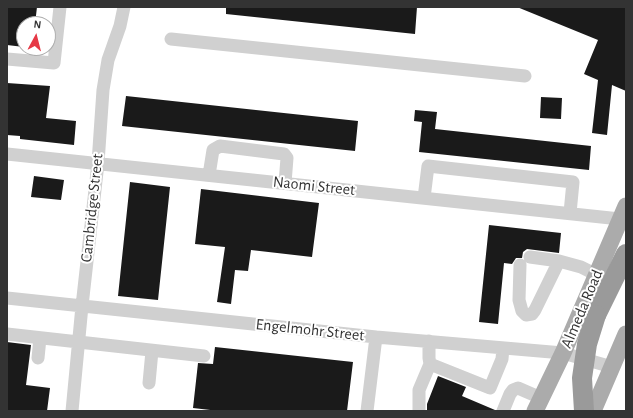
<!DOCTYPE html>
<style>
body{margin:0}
#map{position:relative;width:633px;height:418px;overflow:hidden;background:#fff;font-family:"Alegreya Sans",sans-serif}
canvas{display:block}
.frame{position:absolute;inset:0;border:8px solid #333;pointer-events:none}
.north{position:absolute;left:16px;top:16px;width:40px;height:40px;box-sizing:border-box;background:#fff;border:1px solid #adadad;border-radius:50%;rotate:7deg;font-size:11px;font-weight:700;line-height:16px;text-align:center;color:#333}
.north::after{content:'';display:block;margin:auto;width:14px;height:18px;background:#e63946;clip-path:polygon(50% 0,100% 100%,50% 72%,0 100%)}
</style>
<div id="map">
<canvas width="633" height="418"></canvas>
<div class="frame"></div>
<div class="north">N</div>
</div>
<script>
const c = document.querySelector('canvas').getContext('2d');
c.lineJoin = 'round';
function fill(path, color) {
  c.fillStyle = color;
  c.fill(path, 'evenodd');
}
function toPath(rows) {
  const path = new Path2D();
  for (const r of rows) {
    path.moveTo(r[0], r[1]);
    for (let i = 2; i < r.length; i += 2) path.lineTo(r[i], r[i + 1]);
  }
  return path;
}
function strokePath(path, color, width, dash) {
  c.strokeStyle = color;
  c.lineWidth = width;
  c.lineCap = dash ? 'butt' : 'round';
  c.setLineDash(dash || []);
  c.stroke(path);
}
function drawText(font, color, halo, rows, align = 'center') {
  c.font = font + ' "Alegreya Sans",sans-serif';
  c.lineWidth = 4;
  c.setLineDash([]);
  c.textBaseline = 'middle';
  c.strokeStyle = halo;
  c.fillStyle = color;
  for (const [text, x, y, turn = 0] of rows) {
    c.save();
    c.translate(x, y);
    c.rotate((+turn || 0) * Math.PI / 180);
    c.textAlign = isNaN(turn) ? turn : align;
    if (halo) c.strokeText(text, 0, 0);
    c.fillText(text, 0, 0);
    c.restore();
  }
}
const building = toPath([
 [7,7,37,7,35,24,24,24,24,47,7,45],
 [226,7,417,7,415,34,226,14],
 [517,7,626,7,626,91,612,85,607,135,592,133,598,80,584,74,598,40],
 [7,83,50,86,46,118,76,121,74,145,20,139,20,136,7,135],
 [126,96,358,121,355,151,122,126],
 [541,97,562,98,561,119,540,118],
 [415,110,437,112,435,129,591,146,589,170,419,152,422,122,414,121],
 [34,176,64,180,61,200,31,197],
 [130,182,170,187,158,300,118,296],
 [201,189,319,203,312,257,251,250,248,271,235,270,231,304,217,302,225,247,195,244],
 [489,225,561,233,559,253,527,249,523,252,522,258,516,258,512,264,504,263,498,324,479,322],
 [7,342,31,345,26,385,50,388,47,411,7,411],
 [215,347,353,362,347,411,219,411,193,408,198,363,213,364],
 [438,376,466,387,462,396,495,410,495,411,427,411,427,404]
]);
const minor = toPath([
 [171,39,525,76],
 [7,59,54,63,60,7],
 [7,154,620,219],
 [209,175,213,150,220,146,284,154,287,158,285,183],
 [424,198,428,166,573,182,570,213],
 [530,257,559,261],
 [520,265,519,300,522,311,526,315,532,314,535,310,559,261,581,267,597,275],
 [7,298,376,337,563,353,612,367],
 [7,334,204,356],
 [429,341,429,358,430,364,490,388,502,359,503,348],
 [38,358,40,338],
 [149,383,152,351],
 [72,411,82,306,98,163,103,90,108,60,120,26,124,7],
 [367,411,376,337],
 [419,411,419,390,430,364],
 [503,411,510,394,513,390,518,388,541,398]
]);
const major = toPath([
 [535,411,563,353,626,206],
 [593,411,626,334]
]);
const highway = toPath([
 [596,315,626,254]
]);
const highwayBridge = toPath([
 [584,411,582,378,587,344,596,315]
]);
const streetNames = [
 ["Naomi Street",314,186,6],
 ["Cambridge Street",92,208,-84],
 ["Almeda Road",582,309,-67],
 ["Engelmohr Street",310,330,6]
];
fill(building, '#1a1a1a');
strokePath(minor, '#d0d0d0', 13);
strokePath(major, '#ababab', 17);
strokePath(highway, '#9a9a9a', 20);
strokePath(highwayBridge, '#9a9a9a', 20);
drawText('16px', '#333', '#fff', streetNames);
</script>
